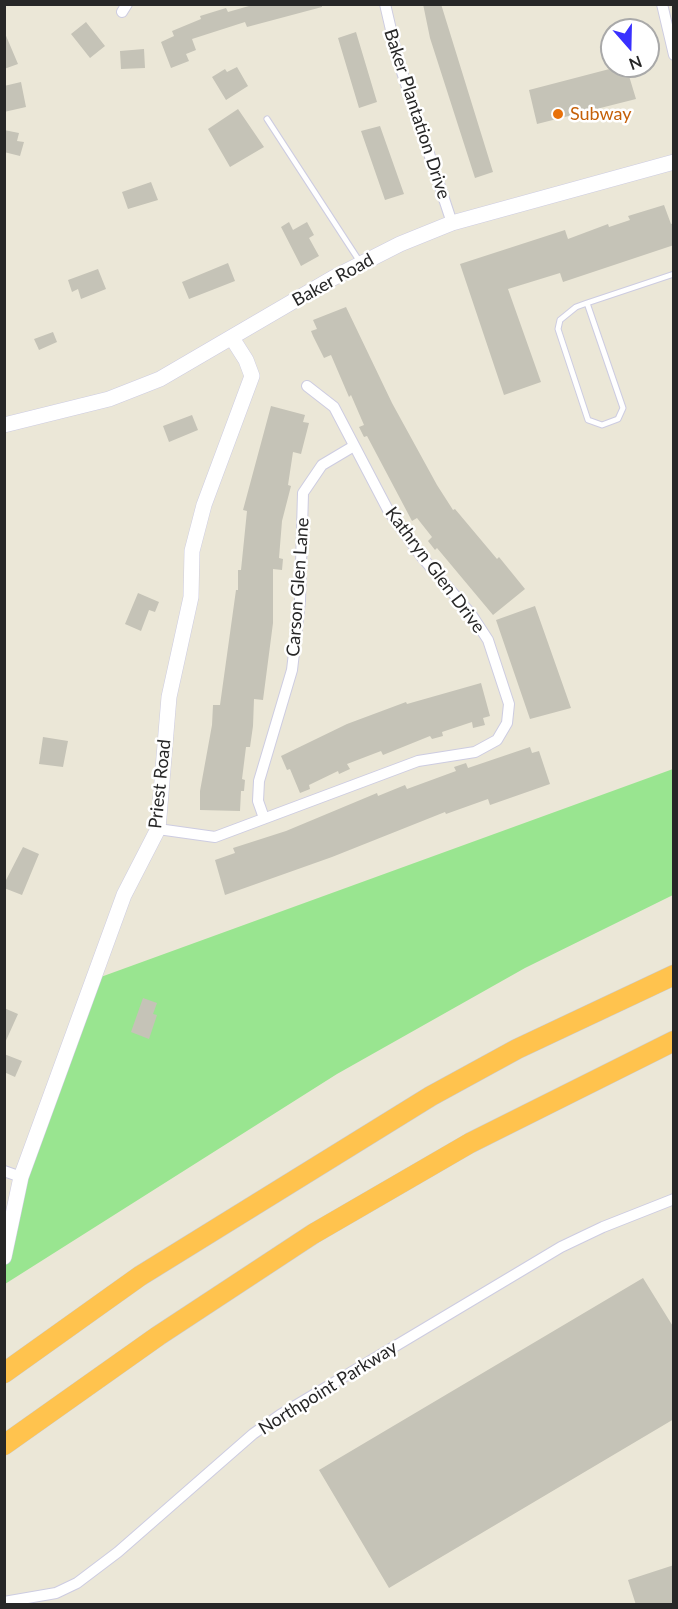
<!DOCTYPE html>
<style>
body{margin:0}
#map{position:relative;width:678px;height:1609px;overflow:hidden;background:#ebe7d7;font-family:Lato,sans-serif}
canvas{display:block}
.frame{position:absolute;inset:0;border:6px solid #272727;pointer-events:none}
.north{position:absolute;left:600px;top:18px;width:60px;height:60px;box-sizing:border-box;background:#fff;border:2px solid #a9a9a9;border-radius:50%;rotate:160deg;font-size:16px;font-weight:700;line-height:24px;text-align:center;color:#272727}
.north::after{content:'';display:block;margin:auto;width:21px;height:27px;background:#3930ff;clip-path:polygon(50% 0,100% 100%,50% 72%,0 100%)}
</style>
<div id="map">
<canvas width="678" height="1609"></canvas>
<div class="frame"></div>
<div class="north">N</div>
</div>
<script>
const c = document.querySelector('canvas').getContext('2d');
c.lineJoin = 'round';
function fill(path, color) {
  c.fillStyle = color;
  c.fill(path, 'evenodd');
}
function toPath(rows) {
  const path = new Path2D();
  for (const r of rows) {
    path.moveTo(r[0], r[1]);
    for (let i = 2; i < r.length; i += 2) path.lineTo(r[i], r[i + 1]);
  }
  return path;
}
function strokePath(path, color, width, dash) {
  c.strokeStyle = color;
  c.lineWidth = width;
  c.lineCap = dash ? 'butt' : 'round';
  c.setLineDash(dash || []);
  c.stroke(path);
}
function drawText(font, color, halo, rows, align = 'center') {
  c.font = font + ' Lato,sans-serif';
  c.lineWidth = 5;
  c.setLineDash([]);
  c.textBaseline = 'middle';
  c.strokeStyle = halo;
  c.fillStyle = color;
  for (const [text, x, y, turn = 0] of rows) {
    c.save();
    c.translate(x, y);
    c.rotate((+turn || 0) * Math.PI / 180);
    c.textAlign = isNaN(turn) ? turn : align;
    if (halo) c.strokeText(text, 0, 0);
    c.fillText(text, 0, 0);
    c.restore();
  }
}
const green = toPath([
 [673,769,673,895,525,968,337,1074,5,1284,5,1250,87,982]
]);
const building = toPath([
 [256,4,322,4,322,7,247,27,245,22,192,39,196,50,186,54,189,61,171,68,161,42,174,36,172,31,201,19,200,16,226,8,228,12],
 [423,4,441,4,493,172,475,178,430,38],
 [86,22,105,46,90,58,71,34],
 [4,31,18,64,4,69],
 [356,32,377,102,359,108,338,38],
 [144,49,145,68,121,69,120,51],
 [621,66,626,66,636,99,537,124,529,90],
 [237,67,248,86,226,100,212,77,225,69,227,72],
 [21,82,26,107,4,112,4,86],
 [238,109,264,147,230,167,208,129],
 [380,126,404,194,385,200,361,131],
 [4,130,19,133,17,141,24,142,20,156,4,152],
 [151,182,158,200,128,209,122,192],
 [664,205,671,224,674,223,674,245,563,282,560,273,508,289,541,382,504,395,460,264,565,230,568,239,608,224,609,227,630,220,628,216],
 [289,222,293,230,307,222,314,235,309,238,319,256,301,266,281,227],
 [228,263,235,281,189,299,182,282],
 [98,269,106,289,81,299,78,289,72,292,68,280],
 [346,307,392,403,437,485,453,510,455,509,497,559,499,557,525,589,493,615,437,548,435,550,428,541,432,537,417,518,412,521,367,436,364,437,359,427,364,425,351,395,349,397,331,355,324,358,313,336,311,331,317,329,313,320],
 [53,332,57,342,39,350,34,339],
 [271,406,305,415,303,422,309,423,301,454,293,452,288,485,291,486,282,521,279,558,283,559,282,570,273,569,273,623,263,700,254,699,253,726,250,747,246,747,242,779,245,780,244,791,241,791,240,811,200,810,200,791,212,725,213,705,220,705,236,590,238,590,238,570,241,570,247,511,243,510],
 [192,415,198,430,169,442,163,426],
 [138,593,159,602,155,612,149,610,141,631,125,624],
 [535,606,571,708,530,719,496,620],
 [481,683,490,716,483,718,485,725,473,728,472,722,442,732,443,736,432,739,430,736,383,755,381,751,347,764,350,769,339,774,338,771,309,785,310,789,300,793,290,769,287,770,281,756,347,724,406,702,407,704],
 [43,737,68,741,63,767,39,764],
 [530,747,532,753,539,751,550,784,490,805,488,799,446,814,445,812,332,857,225,895,215,860,235,853,233,848,286,831,377,793,378,796,405,785,407,789,456,771,454,767,466,763,468,768],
 [23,847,39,854,22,895,4,888,4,884],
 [143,998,157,1003,153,1014,157,1015,149,1039,131,1032],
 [4,1008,18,1014,4,1045],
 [4,1054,22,1061,15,1077,4,1072],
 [643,1278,674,1328,674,1419,389,1588,319,1470],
 [674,1565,674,1605,636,1605,628,1580]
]);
const lane = toPath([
 [267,119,360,262],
 [587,303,623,408,618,419,602,425,588,420,558,329,560,320,576,307,587,303,674,274]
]);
const street = toPath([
 [385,4,398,60,452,223],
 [662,4,674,55],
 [122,12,127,4],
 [264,818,258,801,259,781,292,670,300,601,303,493,322,465,354,446],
 [158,829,215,837,418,761,475,752,497,740,507,723,509,704,488,640,471,614,421,556,388,510,334,407,307,386],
 [4,1171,21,1177],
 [4,1602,56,1593,77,1583,118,1552,253,1434,280,1415,561,1247,603,1227,674,1199]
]);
const secondary = toPath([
 [4,425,109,399,160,379,333,278,400,244,452,223,674,162],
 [4,1257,21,1177,124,895,158,829,169,697,191,597,192,551,204,505,252,376,246,360,232,338]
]);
const highway = toPath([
 [4,1373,140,1276,431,1096,517,1049,674,975],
 [4,1445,158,1336,313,1234,470,1143,674,1041]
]);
const markers = [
 [558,114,6,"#e8710a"]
];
const streetNames = [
 ["Baker Plantation Drive",417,114,72],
 ["Baker Road",333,280,-29],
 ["Kathryn Glen Drive",435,570,53],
 ["Carson Glen Lane",298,587,-86],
 ["Priest Road",160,784,-84],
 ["Northpoint Parkway",328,1388,-32]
];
const foodNames = [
 ["Subway",570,114]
];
fill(green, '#99e590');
fill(building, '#c5c3b7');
strokePath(lane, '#cdcce1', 7);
strokePath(street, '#cdcce1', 12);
strokePath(secondary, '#cdcce1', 16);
strokePath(highway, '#cbcbcb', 21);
strokePath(lane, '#fff', 5);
strokePath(street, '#fff', 10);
strokePath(secondary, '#fff', 15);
strokePath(highway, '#ffc34e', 20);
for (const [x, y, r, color] of markers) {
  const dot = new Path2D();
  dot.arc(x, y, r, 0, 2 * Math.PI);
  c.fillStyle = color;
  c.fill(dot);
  strokePath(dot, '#fff', 2);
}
drawText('18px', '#272727', '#fff', streetNames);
drawText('18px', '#c56008', '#fff', foodNames, 'left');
</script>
